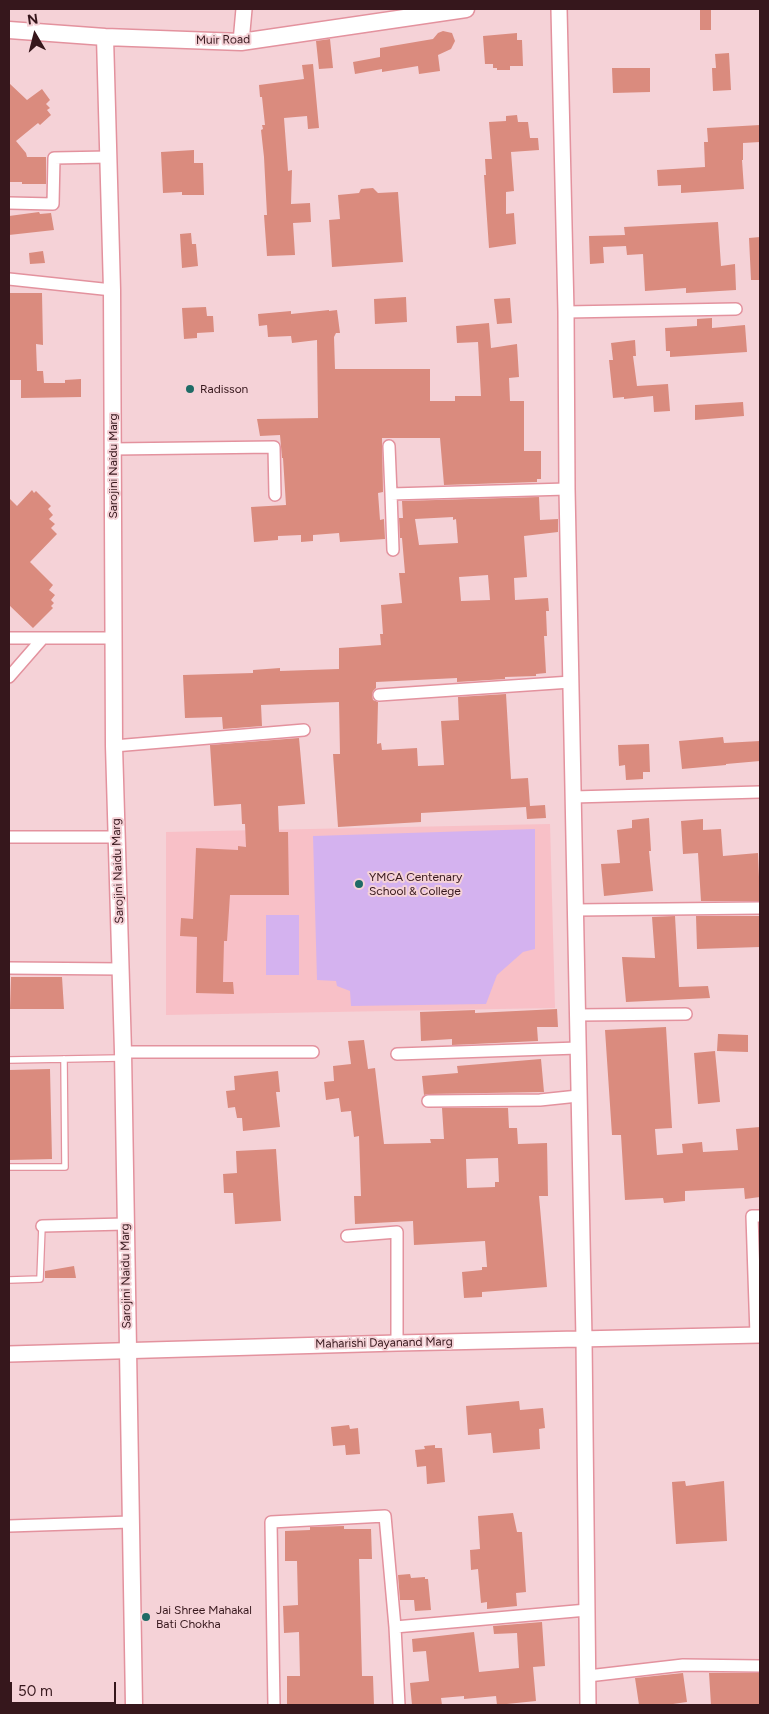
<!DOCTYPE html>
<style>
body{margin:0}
#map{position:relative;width:769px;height:1714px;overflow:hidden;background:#f5d2d7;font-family:Figtree,sans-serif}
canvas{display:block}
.frame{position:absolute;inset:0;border:10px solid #36171c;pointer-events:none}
.north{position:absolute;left:10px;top:10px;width:50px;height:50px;-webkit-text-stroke:4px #f5d2d7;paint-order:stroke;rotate:352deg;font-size:14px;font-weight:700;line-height:20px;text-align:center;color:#36171c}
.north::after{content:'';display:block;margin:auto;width:18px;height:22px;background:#36171c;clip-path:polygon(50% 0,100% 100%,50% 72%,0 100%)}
.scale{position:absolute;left:10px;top:1682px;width:106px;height:22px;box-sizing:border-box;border:2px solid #36171c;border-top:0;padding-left:6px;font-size:15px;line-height:18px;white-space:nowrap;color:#36171c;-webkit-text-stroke:4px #f5d2d7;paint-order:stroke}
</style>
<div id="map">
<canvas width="769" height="1714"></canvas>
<div class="frame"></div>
<div class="north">N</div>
<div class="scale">50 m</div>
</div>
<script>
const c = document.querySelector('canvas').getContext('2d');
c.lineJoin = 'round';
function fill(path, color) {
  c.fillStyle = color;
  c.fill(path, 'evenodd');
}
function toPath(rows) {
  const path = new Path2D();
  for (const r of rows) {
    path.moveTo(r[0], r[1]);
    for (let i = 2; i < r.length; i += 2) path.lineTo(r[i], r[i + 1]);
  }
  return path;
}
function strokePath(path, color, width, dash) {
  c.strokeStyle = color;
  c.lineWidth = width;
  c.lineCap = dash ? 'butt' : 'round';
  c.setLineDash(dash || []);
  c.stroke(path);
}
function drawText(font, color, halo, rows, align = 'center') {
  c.font = font + ' Figtree,sans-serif';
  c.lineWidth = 4;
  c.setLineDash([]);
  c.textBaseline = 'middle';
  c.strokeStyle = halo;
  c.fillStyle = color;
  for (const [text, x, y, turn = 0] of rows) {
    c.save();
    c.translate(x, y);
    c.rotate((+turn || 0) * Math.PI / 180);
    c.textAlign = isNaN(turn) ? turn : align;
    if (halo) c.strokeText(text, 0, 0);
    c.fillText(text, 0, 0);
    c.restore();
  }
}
const built = toPath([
 [550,824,555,1008,166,1015,166,832]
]);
const green = toPath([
 [535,829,535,949,523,952,497,975,486,1004,351,1006,350,991,337,986,336,981,317,980,313,836],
 [266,915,299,915,299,975,266,975]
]);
const building = toPath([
 [700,9,711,9,711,30,700,30],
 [443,31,452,33,455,41,451,49,438,55,440,71,419,74,418,66,382,72,382,69,355,74,353,62,380,57,380,48,433,39,438,33],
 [517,33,517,40,522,40,523,66,510,66,510,70,497,70,497,68,493,68,493,64,485,64,483,36],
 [330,39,333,68,319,69,316,41],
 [729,53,731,90,713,91,712,68,716,68,715,54],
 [313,64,319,128,308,129,307,116,284,118,288,171,292,170,291,204,310,203,311,222,293,223,295,255,267,256,264,215,267,215,264,157,261,130,263,129,262,125,265,125,262,97,260,97,259,85,304,79,302,65],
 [612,68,650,68,650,92,613,93],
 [9,83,27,100,42,89,50,100,46,104,50,108,47,110,51,115,40,125,38,123,16,141,26,153,27,157,46,157,46,184,22,184,22,182,9,182],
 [517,115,518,122,528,122,530,138,538,138,539,150,511,152,514,191,506,192,506,214,514,213,516,244,489,248,484,175,486,175,485,159,492,159,489,122,506,121,506,116],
 [760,125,760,142,743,143,743,160,742,160,744,189,681,193,681,185,658,186,657,170,705,167,704,142,708,142,707,128],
 [194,150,194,163,203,163,204,195,182,195,182,192,163,193,161,152],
 [373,188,378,193,398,192,403,262,332,267,329,220,340,219,338,195,359,193,361,189],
 [39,212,40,214,51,213,54,230,9,235,9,216],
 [718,222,721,266,735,264,736,290,686,293,686,288,645,291,643,254,627,255,626,246,603,247,604,263,590,264,589,236,625,235,624,227],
 [191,233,192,244,196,244,198,266,182,268,180,234],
 [760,237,760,280,751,280,749,238],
 [43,251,45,263,30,264,29,253],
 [9,293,42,293,43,345,36,344,37,371,43,371,44,383,65,383,65,380,81,379,81,397,21,398,21,380,9,380],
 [406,297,407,322,375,324,374,299],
 [510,298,512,323,497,324,494,299],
 [206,307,207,316,213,316,214,332,197,333,197,338,184,339,182,308],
 [329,310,329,311,337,310,340,333,336,333,334,337,335,369,430,369,430,401,455,401,455,396,481,396,478,342,457,343,456,326,489,323,491,348,517,344,519,377,509,378,510,401,524,401,524,451,541,451,541,479,537,479,537,482,444,485,440,438,382,438,383,492,378,493,380,520,384,519,385,539,340,542,339,533,313,535,313,541,301,542,301,535,278,536,278,540,254,542,251,507,286,505,283,458,282,458,280,435,260,436,257,419,318,418,317,340,292,343,291,336,268,337,267,325,259,326,258,314,291,311,291,314],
 [712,318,712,328,745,325,747,352,670,357,670,351,666,351,665,328,697,326,697,319],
 [635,340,636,356,633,356,637,386,668,384,670,411,654,412,653,396,624,399,624,397,613,398,609,360,613,360,611,343],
 [743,402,744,416,695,420,695,405],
 [32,490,34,493,36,491,51,506,48,509,53,515,49,519,55,524,51,528,57,534,30,562,53,585,49,590,55,595,51,600,54,603,51,606,53,608,33,628,9,605,9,498,17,506],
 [539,497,540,520,558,519,558,532,524,536,527,577,514,578,515,600,548,598,549,611,546,611,547,636,544,636,546,673,536,674,536,676,505,677,505,679,457,682,457,678,376,682,376,688,373,691,372,695,373,700,378,702,377,744,381,743,382,750,417,748,418,766,444,765,441,721,459,720,458,697,506,694,511,779,528,778,530,806,545,805,546,818,527,819,526,807,421,813,421,822,338,827,333,754,340,754,339,702,261,705,262,726,223,729,222,717,185,718,183,675,253,673,253,670,280,668,280,671,339,669,339,648,381,645,380,634,383,634,381,605,402,603,399,573,405,573,402,538,400,538,399,518,403,518,402,501],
 [453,517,453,520,456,519,458,543,419,545,415,519],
 [488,575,490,600,461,601,459,577],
 [723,737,724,743,760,741,760,761,726,764,726,765,682,769,679,741],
 [299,738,305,804,278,806,279,832,288,832,289,895,230,895,227,941,224,941,223,982,233,982,234,994,196,993,197,937,180,936,181,918,193,919,196,848,238,850,238,846,246,847,245,824,242,824,241,804,214,806,210,745],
 [649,744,650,772,643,772,643,779,626,780,625,765,619,766,618,745],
 [649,818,651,851,649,851,653,891,604,896,601,864,620,863,617,830,632,828,632,820],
 [703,819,703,830,721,829,723,856,758,853,760,901,701,901,698,853,683,854,681,821],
 [675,916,679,987,708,986,710,998,626,1002,622,957,655,958,652,917],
 [760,916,760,947,697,949,696,916],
 [11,977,62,977,64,1009,10,1009],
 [557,1009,558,1027,537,1027,538,1041,452,1045,452,1039,421,1041,420,1012,475,1010,475,1013],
 [666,1027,672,1128,655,1129,657,1155,683,1153,682,1144,702,1142,703,1152,738,1150,736,1129,760,1127,760,1197,745,1199,744,1188,685,1191,685,1201,664,1203,663,1198,625,1200,621,1135,612,1135,605,1030],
 [718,1034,748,1035,748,1052,717,1051],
 [364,1040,368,1069,375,1068,384,1144,431,1143,430,1139,444,1139,442,1108,508,1108,509,1128,517,1128,518,1144,547,1143,548,1196,539,1196,547,1287,482,1292,482,1297,464,1298,462,1272,482,1270,482,1267,487,1267,485,1241,414,1245,413,1221,355,1224,354,1196,361,1196,359,1136,354,1137,351,1111,341,1112,339,1098,326,1100,324,1082,334,1081,333,1066,351,1064,348,1041],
 [498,1158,499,1182,495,1182,495,1187,467,1188,466,1159],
 [715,1051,720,1102,698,1104,694,1053],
 [541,1059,544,1092,428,1094,424,1095,422,1076,458,1073,457,1066],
 [50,1069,52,1159,9,1160,9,1070],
 [278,1071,280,1092,276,1092,280,1127,243,1131,242,1118,237,1118,235,1107,228,1108,226,1091,235,1090,234,1076],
 [276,1149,281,1221,235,1224,233,1193,224,1193,223,1174,237,1173,236,1151],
 [74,1266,76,1278,45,1278,45,1271],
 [519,1401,520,1410,543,1408,545,1428,539,1429,540,1449,493,1453,491,1433,468,1435,466,1406],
 [349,1425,350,1429,358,1428,360,1454,346,1455,345,1445,333,1446,331,1427],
 [435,1445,435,1448,442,1448,445,1482,427,1484,426,1466,417,1467,415,1450,425,1449,424,1446],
 [685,1481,686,1486,724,1481,727,1541,676,1544,672,1482],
 [513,1513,517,1532,522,1532,526,1592,516,1593,517,1606,487,1609,487,1602,481,1603,478,1569,471,1570,470,1550,480,1549,478,1516],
 [344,1526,344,1529,371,1529,372,1559,359,1559,362,1676,373,1676,374,1705,287,1705,287,1676,300,1676,299,1632,284,1633,283,1606,298,1605,297,1561,285,1561,285,1531,310,1530,310,1527],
 [410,1574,411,1578,425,1577,425,1579,428,1579,431,1610,415,1611,414,1600,400,1600,398,1575],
 [542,1622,545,1666,533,1667,536,1701,497,1705,496,1696,464,1699,464,1696,441,1698,442,1705,412,1705,410,1683,429,1681,426,1651,413,1652,412,1639,474,1632,479,1672,519,1668,517,1633,494,1634,493,1626],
 [683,1673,687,1702,666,1705,639,1705,635,1678],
 [709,1673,760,1673,760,1705,711,1705]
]);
const service = toPath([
 [9,1060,121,1058],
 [9,1167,65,1167,64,1059],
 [9,1280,40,1279,42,1226]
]);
const minor = toPath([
 [9,203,53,204,54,158,109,157],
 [9,279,112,290],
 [566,312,736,309],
 [389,446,391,494],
 [113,449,274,447,275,495],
 [393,550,391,494,567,489],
 [9,638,114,638],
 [9,677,43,638],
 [379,695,571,682],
 [114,746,304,730],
 [573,797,760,792],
 [9,837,117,837],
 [575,910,760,908],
 [9,968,121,969],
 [576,1015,686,1014],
 [123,1052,313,1052],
 [397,1054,578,1048],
 [428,1101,540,1100,578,1096],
 [42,1226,125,1224],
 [347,1236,397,1232,397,1343],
 [756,1335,752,1216,760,1216],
 [9,1526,130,1522],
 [395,1627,587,1610],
 [588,1676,683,1665,760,1666],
 [274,1705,271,1522,385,1516,395,1627,399,1705]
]);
const tertiary = toPath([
 [559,9,566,312,567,489,584,1339,588,1705],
 [241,42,244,9],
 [9,1354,397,1343,760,1335]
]);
const secondary = toPath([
 [9,30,105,37,241,42,466,9],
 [105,37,112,290,114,746,123,1052,134,1705]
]);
const markers = [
 [190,389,5,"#1f6b66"],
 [359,884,5,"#1f6b66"],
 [146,1617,5,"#1f6b66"]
];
const streetNames = [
 ["Muir Road",223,40,-1],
 ["Sarojini Naidu Marg",113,466,-90],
 ["Sarojini Naidu Marg",118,871,-92],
 ["Sarojini Naidu Marg",126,1276,-91],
 ["Maharishi Dayanand Marg",384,1343,-1]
];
const poiNames = [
 ["Radisson",200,389],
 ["YMCA Centenary",369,877],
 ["School & College",369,891],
 ["Jai Shree Mahakal",156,1610],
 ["Bati Chokha",156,1624]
];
fill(built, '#f8c0c7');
fill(green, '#d4b2ef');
fill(building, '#da8b7e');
strokePath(service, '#e3929e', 8);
strokePath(minor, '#e3929e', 14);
strokePath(tertiary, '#e3929e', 18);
strokePath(secondary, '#e3929e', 19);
strokePath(service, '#fff', 5.5);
strokePath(minor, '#fff', 11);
strokePath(tertiary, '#fff', 15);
strokePath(secondary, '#fff', 16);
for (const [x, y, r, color] of markers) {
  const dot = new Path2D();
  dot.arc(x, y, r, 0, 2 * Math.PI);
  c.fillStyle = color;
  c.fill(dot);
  strokePath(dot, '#f5d2d7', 2);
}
drawText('12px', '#36171c', '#f5d2d7', streetNames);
drawText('12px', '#36171c', '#f5d2d7', poiNames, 'left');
</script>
